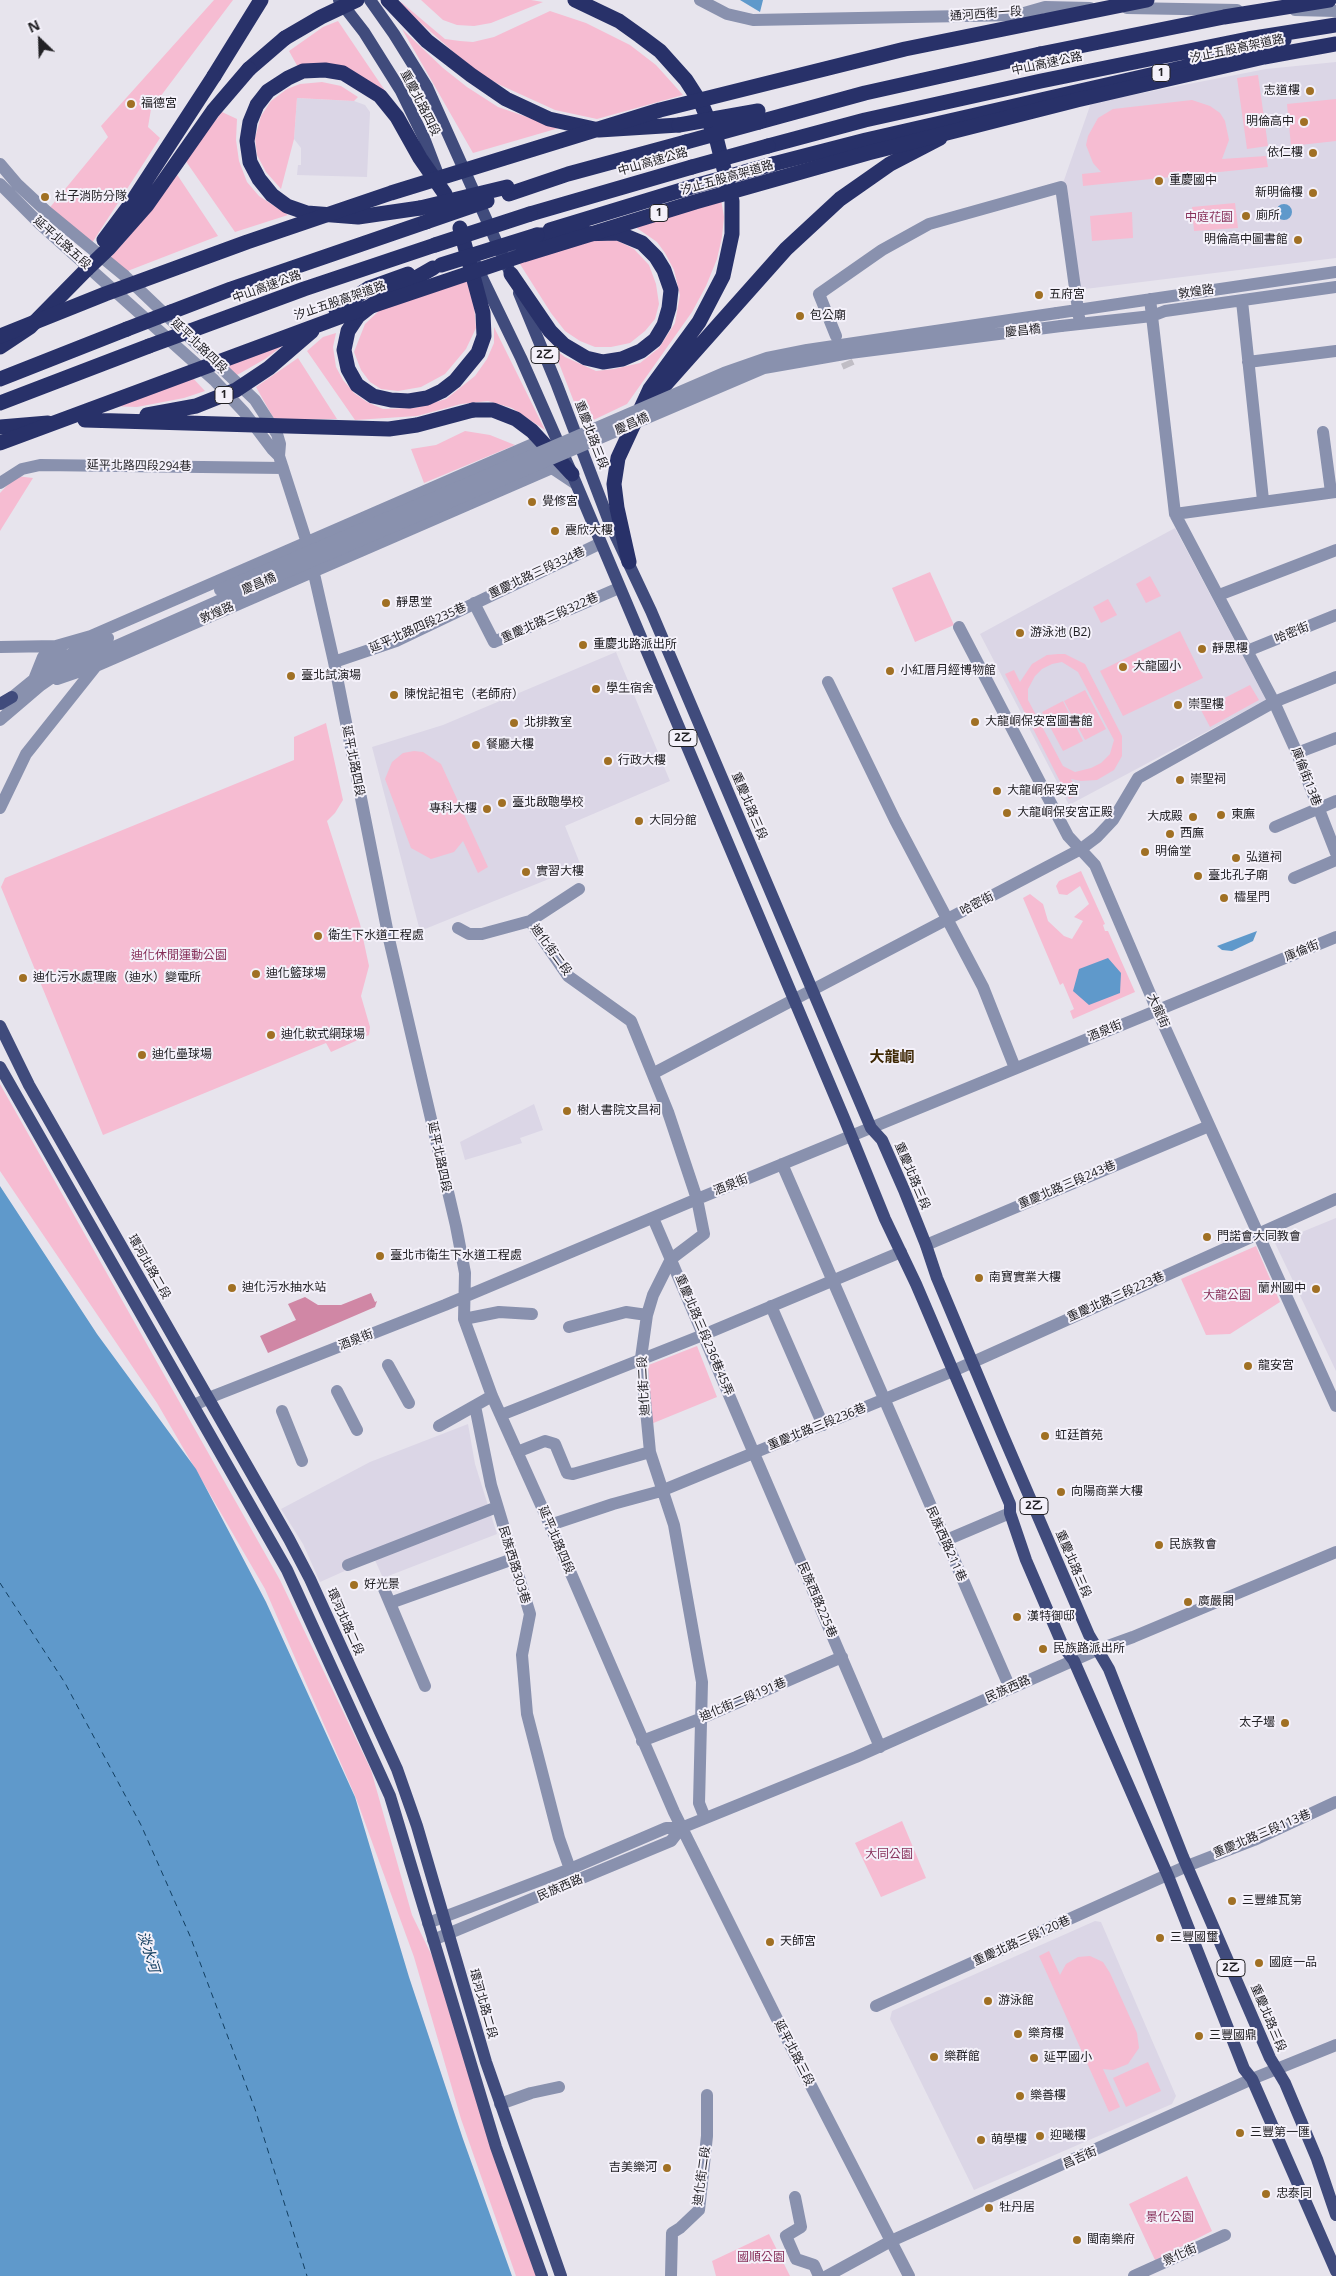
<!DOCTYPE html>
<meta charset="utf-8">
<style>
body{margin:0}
#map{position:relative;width:1336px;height:2276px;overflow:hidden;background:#e7e4ed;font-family:"Open Sans",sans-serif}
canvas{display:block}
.north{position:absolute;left:15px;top:15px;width:50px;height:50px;-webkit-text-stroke:4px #f4f1fa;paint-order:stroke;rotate:336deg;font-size:14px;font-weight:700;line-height:20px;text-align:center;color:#222125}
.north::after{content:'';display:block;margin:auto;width:18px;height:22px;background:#222125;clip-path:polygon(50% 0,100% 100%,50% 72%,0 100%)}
</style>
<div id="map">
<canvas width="1336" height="2276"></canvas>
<div class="north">N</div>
</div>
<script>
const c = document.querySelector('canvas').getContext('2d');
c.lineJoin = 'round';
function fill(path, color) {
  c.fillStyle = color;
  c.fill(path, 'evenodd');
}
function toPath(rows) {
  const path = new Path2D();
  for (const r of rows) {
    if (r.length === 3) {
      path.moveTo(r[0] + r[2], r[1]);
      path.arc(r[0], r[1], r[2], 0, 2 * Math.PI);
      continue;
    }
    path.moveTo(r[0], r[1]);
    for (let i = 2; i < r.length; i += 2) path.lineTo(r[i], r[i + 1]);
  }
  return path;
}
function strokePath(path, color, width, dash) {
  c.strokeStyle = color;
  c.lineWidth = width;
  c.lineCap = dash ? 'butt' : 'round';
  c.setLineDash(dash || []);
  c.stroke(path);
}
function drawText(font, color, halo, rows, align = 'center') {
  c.font = font + ' "Open Sans","Noto Sans TC",sans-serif';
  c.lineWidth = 4;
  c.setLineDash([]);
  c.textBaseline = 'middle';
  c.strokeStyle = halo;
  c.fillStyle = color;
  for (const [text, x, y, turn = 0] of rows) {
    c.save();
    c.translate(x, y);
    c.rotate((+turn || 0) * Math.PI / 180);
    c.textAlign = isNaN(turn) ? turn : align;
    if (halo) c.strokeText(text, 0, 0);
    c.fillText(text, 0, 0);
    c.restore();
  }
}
const built = toPath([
 [1336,62,1336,258,1077,290,1063,183,1091,103,1266,69],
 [297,98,354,101,365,105,370,112,367,177,297,175,298,165,301,165,301,148,294,139],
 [1175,528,1266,700,1069,805,980,634],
 [616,652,670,781,565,826,581,866,420,931,372,747,443,725],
 [534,1104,543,1130,520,1138,522,1143,465,1160,460,1142],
 [1336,1218,1336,1371,1275,1243],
 [468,1424,475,1464,497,1534,383,1578,374,1558,320,1582,303,1544,281,1509,370,1462],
 [1095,1921,1101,1922,1176,2096,1172,2104,974,2190,890,2019,892,2011]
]);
const green = toPath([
 [214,0,233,0,151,109,148,127,160,138,90,246,47,211,108,137,101,126],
 [421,0,531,0,543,2,491,23,474,26,457,25,443,20],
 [401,2,445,39,460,41,473,42,494,37,550,11,586,23,630,45,656,65,683,95,597,119,555,110,498,84,474,70,398,3],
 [338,21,390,98,377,87,299,69,289,51,323,27],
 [402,29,443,68,467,87,498,107,559,128,473,153],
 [1258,75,1268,146,1247,149,1237,78],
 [322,82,341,86,358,97,354,101,297,98,294,139,281,189,266,172,257,155,255,138,261,116,271,101,287,89,300,84],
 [1336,99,1336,141,1291,146,1287,104],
 [1192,100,1210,106,1220,113,1225,121,1229,140,1222,159,1266,156,1268,167,1083,186,1082,174,1101,172,1093,163,1086,145,1088,136,1098,118,1113,109],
 [222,112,237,119,236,140,239,161,247,182,259,196,288,215,235,232,185,160],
 [176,173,218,236,125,272,103,266,126,240],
 [721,199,724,217,722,237,717,259,706,286,692,312,627,404,583,425,553,348,565,357,596,371,614,369,640,363,659,348,675,323,680,295,674,270,665,253,657,242,631,224],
 [1235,203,1238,228,1194,231,1192,207],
 [1132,212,1133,238,1092,241,1090,216],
 [616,240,634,249,649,265,656,284,659,304,655,319,645,331,630,343,611,347,595,347,580,341,565,331,551,313,518,261,586,241],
 [467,277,474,304,476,328,466,349,445,374,421,387,398,391,381,389,370,382,361,370,354,352,365,324,382,308],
 [494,327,545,430,512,408,488,401,461,404,417,416,355,420,307,351,323,337,336,333,333,347,336,367,343,380,354,393,367,402,383,409,415,408,446,399,475,376,487,359,494,343],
 [285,344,265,359,230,379,212,366],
 [298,358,337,419,274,419,256,387],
 [190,375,205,391,184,398,137,407,108,406],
 [465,431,490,435,515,445,424,483,411,449,436,445],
 [16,476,33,478,0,531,0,493],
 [930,572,954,625,915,642,892,588],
 [1150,576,1161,596,1146,603,1136,584],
 [1108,599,1117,615,1101,623,1093,607],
 [1180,631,1203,678,1123,716,1100,671],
 [1058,654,1065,654,1085,664,1122,736,1122,756,1114,770,1097,780,1081,781,1071,779,1079,794,1069,799,1005,674,1014,670,1020,682,1032,664,1047,655],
 [1062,662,1078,672,1114,740,1110,754,1101,763,1091,768,1075,772,1063,766,1028,700,1028,689,1035,676,1042,669,1052,664],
 [1250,685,1259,700,1210,727,1201,710],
 [1085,690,1106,729,1085,740,1064,701],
 [1063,701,1083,741,1063,751,1042,712],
 [326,723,343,800,335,813,327,821,360,924,369,966,361,996,370,1027,369,1035,331,1052,326,1043,103,1135,1,887,5,878,294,760,294,737],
 [414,751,423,752,441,764,488,867,478,873,463,841,454,852,431,859,411,848,385,779,392,762,403,753],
 [1081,871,1105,924,1103,925,1105,931,1108,931,1135,992,1073,1019,1070,1011,1074,1009,1063,983,1060,985,1023,898,1030,894,1043,904,1048,921,1064,936,1072,939,1083,921,1074,917,1089,904,1080,886,1067,895,1059,894,1056,886,1059,881],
 [0,1084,280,1580,371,1770,412,1915,432,1956,538,2276,516,2276,461,2119,414,1957,356,1798,265,1589,157,1403,0,1171],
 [1256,1246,1280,1302,1230,1334,1206,1335,1181,1279],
 [697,1346,717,1397,651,1424,646,1366],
 [902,1821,926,1878,881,1897,855,1843],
 [1049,1951,1060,1975,1066,1964,1078,1957,1090,1956,1103,1962,1110,1973,1137,2033,1139,2048,1128,2064,1113,2070,1103,2069,1120,2107,1109,2112,1039,1956],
 [1148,2062,1161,2091,1126,2107,1113,2078],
 [1187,2176,1212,2231,1155,2260,1129,2204],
 [769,2234,790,2276,716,2276,712,2261]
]);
const forest = toPath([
 [371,1293,375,1302,377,1301,375,1307,268,1353,260,1336,296,1320,288,1304,305,1297,318,1305,341,1305]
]);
const water = toPath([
 [740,0,763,0,760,12],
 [1284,212,8],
 [1257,931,1253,941,1232,951,1222,950,1217,946],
 [1108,958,1121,973,1120,993,1089,1005,1073,991,1079,969],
 [0,1186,97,1334,196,1469,266,1602,355,1797,409,1977,463,2139,512,2276,0,2276]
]);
const ferry = toPath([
 [0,1583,65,1683,141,1825,190,1936,255,2109,307,2276]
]);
const minorTunnel = toPath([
 [839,345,849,367]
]);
const minor = toPath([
 [700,0,727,14,753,20,1017,15,1045,7,1090,8],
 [1127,8,1237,10],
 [1295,10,1336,11],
 [0,164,17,184,46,211,125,276,255,400,277,434,280,444,279,456,307,543,334,662,389,939,456,1226,465,1273,464,1319,492,1396,550,1525,674,1812,789,2043,909,2276],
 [0,184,40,224,214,380,244,412,272,449,279,456],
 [1150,299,1175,514,1274,702,1297,753,1336,853],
 [1242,301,1263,500],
 [1057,313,1336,272],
 [1061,326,1152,316,1165,311,1336,287],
 [836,336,819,294,882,250,929,224,1061,187,1080,324],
 [1248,362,1336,351],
 [1323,432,1331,492],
 [0,483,22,469,40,465,283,468],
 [1175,514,1336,492],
 [1219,595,1336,550],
 [474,603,494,642,619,588],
 [959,627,1068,836,1095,865,1157,1010,1336,1406],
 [0,647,56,646,91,636,533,444],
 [1247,651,1336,615],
 [334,662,396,641,599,544],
 [35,677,43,657,61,648],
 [57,679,95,666],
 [828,682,895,820,983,987,1015,1068],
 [4,704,58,660,108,638],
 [0,720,41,685,64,669,223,599],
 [1297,753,1336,738],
 [0,808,26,754,96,666,552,468,576,484],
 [1275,827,1336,801],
 [1294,878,1336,860],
 [530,921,579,889],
 [458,928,469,934,482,934,530,921,568,976,631,1021,668,1112,697,1199,704,1234,671,1259,653,1295,647,1315,641,1358,650,1452,674,1525,702,1682,699,1803,705,1818],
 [654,1073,1081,849,1097,837,1113,820,1138,778,1274,702,1336,677],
 [782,1164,1010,1688],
 [653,1218,880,1747],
 [926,1245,1209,1126],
 [771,1306,823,1425],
 [464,1319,499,1312,532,1314],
 [569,1327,626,1312,647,1315],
 [388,1365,409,1403],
 [337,1391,357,1430],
 [194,1405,216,1395,445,1305,690,1202,1336,937],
 [475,1406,491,1485,530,1614,522,1655,527,1714,559,1838,570,1869],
 [282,1411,302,1461],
 [501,1415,703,1335,901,1252],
 [439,1426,492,1396],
 [517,1452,545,1441,555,1444,567,1473,573,1474,650,1452],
 [550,1525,613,1504,661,1491,953,1371,1336,1199],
 [944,1541,1010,1513],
 [348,1565,497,1507],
 [384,1589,425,1686],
 [390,1603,513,1559],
 [642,1741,702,1718,842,1657],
 [428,1923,570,1869,666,1828,681,1828,696,1822,856,1757,1097,1650,1133,1637,1336,1552],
 [433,1940,671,1841,681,1828],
 [876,2006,1187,1866,1254,1840,1336,1802],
 [500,2104,531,2093,559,2087],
 [795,2197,801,2227,786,2236,796,2259,814,2265,819,2276],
 [671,2276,672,2233,680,2228,699,2210,707,2136,707,2095],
 [827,2276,891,2241,1252,2079,1336,2045],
 [1134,2276,1225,2235]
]);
const major = toPath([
 [339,0,364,32,401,91,424,138,440,180],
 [370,0,394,34,427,87,509,270],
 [475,263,521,358,572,474,844,1118,885,1219,916,1284,1010,1504,1010,1513,1026,1560,1063,1646,1074,1661,1168,1876,1244,2069,1252,2079,1336,2271],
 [519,293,557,385,610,524,651,611,871,1128,882,1140,904,1190,926,1245,937,1278,1002,1433,1089,1635,1109,1669,1183,1857,1270,2058,1285,2083,1317,2159,1336,2215],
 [0,704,12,697],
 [0,1026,29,1085,289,1539,310,1579,397,1769,417,1826,486,2062,561,2276],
 [0,1067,287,1570,390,1796,496,2147,542,2276]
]);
const highway = toPath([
 [388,0,427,41,471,75,506,99,549,119,599,130,679,125],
 [575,0,619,21,640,36,660,51,686,80,702,105,717,141,732,201,732,234,723,276,699,322,650,389,618,458,614,484,617,508,629,562],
 [249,69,285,38],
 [214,76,261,0],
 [759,122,865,93,1040,54],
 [768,146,865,120,1041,81,1248,39,1336,25],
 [773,164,866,140,1255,51,1284,40],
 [509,194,568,174,686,142],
 [420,208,358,217,307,213,287,206,272,195,259,179,250,162,247,141,250,122,257,105,268,91,288,78,303,71,325,70,343,73,380,96,397,117,420,158,445,194],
 [530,214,692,167],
 [550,230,698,185],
 [433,268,381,298,358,316,348,331,344,350,348,369,357,385,373,396,391,400,409,401,427,398,442,391,455,381,478,353,484,336,483,313,460,228],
 [511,274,550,331,564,345,586,358,603,362,622,359,641,351,655,340,664,325,669,308,671,290,664,270,656,257,642,243,618,233,537,235],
 [336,310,369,288,408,274],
 [171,312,231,289,426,222],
 [190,331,304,289,435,245],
 [0,347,30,327,87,269],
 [0,379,127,329],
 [656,395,786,249,840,199,890,164,940,138],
 [0,403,149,346],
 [473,410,493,410,516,419,532,431,572,474],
 [0,427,48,423]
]);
const minorBridge = toPath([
 [220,590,724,373,767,358,807,350,1057,313],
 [223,599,764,368,850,353,1061,326]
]);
const highwayBridge = toPath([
 [285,38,321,17,357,0],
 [1040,54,1224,17,1329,0],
 [679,125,758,111],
 [686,142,759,122],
 [692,167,768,146],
 [698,185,773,164],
 [420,208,507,187],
 [426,222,487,201],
 [104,240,130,205,214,76],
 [435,245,530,214],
 [441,265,537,235],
 [87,269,109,248,147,205,213,111,249,69],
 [127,329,171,312],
 [0,336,105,294,247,242,391,193,660,110,905,49,1147,0],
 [149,346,190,331],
 [147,415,196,406,236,390,269,368,312,331],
 [85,420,389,429,417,425,473,410],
 [0,443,345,315,523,255,695,202,868,153,1077,100,1264,57,1336,44]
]);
const markers = [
 [1310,91,5,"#a07024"],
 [131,104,5,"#a07024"],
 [1304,122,5,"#a07024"],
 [1313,153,5,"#a07024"],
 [1159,181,5,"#a07024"],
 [1313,193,5,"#a07024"],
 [45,197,5,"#a07024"],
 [1246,216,5,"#a07024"],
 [1298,240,5,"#a07024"],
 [1039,295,5,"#a07024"],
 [800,316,5,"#a07024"],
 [532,502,5,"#a07024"],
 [555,531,5,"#a07024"],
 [386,603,5,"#a07024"],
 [1020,633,5,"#a07024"],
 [583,645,5,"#a07024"],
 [1202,649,5,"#a07024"],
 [1123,667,5,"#a07024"],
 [890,671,5,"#a07024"],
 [291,676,5,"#a07024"],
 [596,689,5,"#a07024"],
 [394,695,5,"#a07024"],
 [1178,705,5,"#a07024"],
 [975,722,5,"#a07024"],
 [514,723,5,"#a07024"],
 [476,745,5,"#a07024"],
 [608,761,5,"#a07024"],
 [1180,780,5,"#a07024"],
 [997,791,5,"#a07024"],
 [502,803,5,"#a07024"],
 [487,809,5,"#a07024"],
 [1007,813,5,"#a07024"],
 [1221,815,5,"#a07024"],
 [1193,817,5,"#a07024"],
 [639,821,5,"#a07024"],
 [1170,834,5,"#a07024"],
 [1145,852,5,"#a07024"],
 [1236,858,5,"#a07024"],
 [526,872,5,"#a07024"],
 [1198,876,5,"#a07024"],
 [1224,898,5,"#a07024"],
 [318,936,5,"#a07024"],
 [256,974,5,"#a07024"],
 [23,978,5,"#a07024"],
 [271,1035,5,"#a07024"],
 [142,1055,5,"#a07024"],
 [567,1111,5,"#a07024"],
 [1207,1237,5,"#a07024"],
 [380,1256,5,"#a07024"],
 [979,1278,5,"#a07024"],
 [232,1288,5,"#a07024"],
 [1316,1289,5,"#a07024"],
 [1248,1366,5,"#a07024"],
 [1045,1436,5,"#a07024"],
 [1061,1492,5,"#a07024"],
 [1159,1545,5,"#a07024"],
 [354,1585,5,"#a07024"],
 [1188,1602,5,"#a07024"],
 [1017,1617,5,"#a07024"],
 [1043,1649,5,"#a07024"],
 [1285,1723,5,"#a07024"],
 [1232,1901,5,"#a07024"],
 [1160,1938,5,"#a07024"],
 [770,1942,5,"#a07024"],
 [1259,1963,5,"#a07024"],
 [988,2001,5,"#a07024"],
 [1018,2034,5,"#a07024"],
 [1199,2036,5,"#a07024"],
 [934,2057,5,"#a07024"],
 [1034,2058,5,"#a07024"],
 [1020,2096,5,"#a07024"],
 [1240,2133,5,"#a07024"],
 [1040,2136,5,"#a07024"],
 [981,2140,5,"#a07024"],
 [667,2168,5,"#a07024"],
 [1266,2194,5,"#a07024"],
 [989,2208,5,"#a07024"],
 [1077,2240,5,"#a07024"]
];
const shields = [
 [1161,73,18],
 [659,213,18],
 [545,355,28],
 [224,395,18],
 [683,738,28],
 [1034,1506,28],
 [1231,1968,28]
];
const shieldNames = [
 ["1",1161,73],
 ["1",659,213],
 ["2乙",545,355],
 ["1",224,395],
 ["2乙",683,738],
 ["2乙",1034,1506],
 ["2乙",1231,1968]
];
const streetNames = [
 ["通河西街一段",986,14,-4],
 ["汐止五股高架道路",1237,49,-12],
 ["中山高速公路",1047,64,-12],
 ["重慶北路四段",420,103,63],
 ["中山高速公路",653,162,-16],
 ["汐止五股高架道路",727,178,-16],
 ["延平北路五段",62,243,42],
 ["中山高速公路",267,287,-20],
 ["敦煌路",1196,292,-8],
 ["汐止五股高架道路",340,301,-19],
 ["慶昌橋",1023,331,-7],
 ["延平北路四段",199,346,44],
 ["慶昌橋",632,424,-24],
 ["重慶北路三段",591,435,69],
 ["延平北路四段294巷",139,466,1],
 ["重慶北路三段334巷",537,573,-25],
 ["慶昌橋",259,584,-23],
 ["敦煌路",217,613,-23],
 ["重慶北路三段322巷",550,618,-24],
 ["延平北路四段235巷",418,628,-24],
 ["哈密街",1292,633,-22],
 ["延平北路四段",353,761,79],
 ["庫倫街13巷",1306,777,69],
 ["重慶北路三段",749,806,67],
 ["哈密街",977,904,-28],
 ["迪化街二段",551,950,54],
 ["庫倫街",1302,951,-22],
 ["大龍街",1158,1011,66],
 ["酒泉街",1105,1031,-22],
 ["延平北路四段",439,1157,78],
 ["重慶北路三段",912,1176,67],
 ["酒泉街",731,1185,-22],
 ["重慶北路三段243巷",1067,1185,-23],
 ["環河北路二段",149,1267,60],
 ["重慶北路三段223巷",1116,1297,-24],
 ["重慶北路三段236巷45弄",704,1335,67],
 ["酒泉街",356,1340,-21],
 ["迪化街二段",644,1386,-93],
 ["重慶北路三段236巷",817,1427,-22],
 ["延平北路四段",556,1540,67],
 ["民族西路211巷",946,1544,66],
 ["重慶北路三段",1073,1564,67],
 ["民族西路303巷",514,1565,73],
 ["民族西路225巷",817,1600,67],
 ["環河北路二段",345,1622,66],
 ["民族西路",1008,1689,-24],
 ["迪化街二段191巷",743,1700,-23],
 ["重慶北路三段113巷",1262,1834,-23],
 ["民族西路",560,1888,-23],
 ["重慶北路三段120巷",1022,1941,-24],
 ["環河北路二段",483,2004,74],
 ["重慶北路三段",1268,2018,67],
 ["延平北路三段",794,2053,63],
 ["昌吉街",1080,2158,-24],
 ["迪化街二段",702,2176,-82],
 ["景化街",1180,2255,-24]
];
const poiNames = [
 ["志道樓",1300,91,"right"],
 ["福德宮",141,104],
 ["明倫高中",1294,122,"right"],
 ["依仁樓",1303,153,"right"],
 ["重慶國中",1169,181],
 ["新明倫樓",1303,193,"right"],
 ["社子消防分隊",55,197],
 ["廁所",1256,216],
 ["明倫高中圖書館",1288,240,"right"],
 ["五府宮",1049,295],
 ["包公廟",810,316],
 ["覺修宮",542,502],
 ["震欣大樓",565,531],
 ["靜思堂",396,603],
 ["游泳池 (B2)",1030,633],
 ["重慶北路派出所",593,645],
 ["靜思樓",1212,649],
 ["大龍國小",1133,667],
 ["小紅厝月經博物館",900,671],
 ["臺北試演場",301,676],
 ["學生宿舍",606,689],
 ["陳悅記祖宅（老師府）",404,695],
 ["崇聖樓",1188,705],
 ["大龍峒保安宮圖書館",985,722],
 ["北排教室",524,723],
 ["餐廳大樓",486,745],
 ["行政大樓",618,761],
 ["崇聖祠",1190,780],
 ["大龍峒保安宮",1007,791],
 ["臺北啟聰學校",512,803],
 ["專科大樓",477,809,"right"],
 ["大龍峒保安宮正殿",1017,813],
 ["東廡",1231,815],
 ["大成殿",1183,817,"right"],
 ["大同分館",649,821],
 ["西廡",1180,834],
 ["明倫堂",1155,852],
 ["弘道祠",1246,858],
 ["實習大樓",536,872],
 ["臺北孔子廟",1208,876],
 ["櫺星門",1234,898],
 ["衛生下水道工程處",328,936],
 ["迪化籃球場",266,974],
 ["迪化污水處理廠（迪水）變電所",33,978],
 ["迪化軟式網球場",281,1035],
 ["迪化壘球場",152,1055],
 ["樹人書院文昌祠",577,1111],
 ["門諾會大同教會",1217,1237],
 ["臺北市衛生下水道工程處",390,1256],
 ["南寶實業大樓",989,1278],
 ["迪化污水抽水站",242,1288],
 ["蘭州國中",1306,1289,"right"],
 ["龍安宮",1258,1366],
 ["虹廷首苑",1055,1436],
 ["向陽商業大樓",1071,1492],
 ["民族教會",1169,1545],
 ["好光景",364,1585],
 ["廣嚴閣",1198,1602],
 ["漢特御邸",1027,1617],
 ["民族路派出所",1053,1649],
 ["太子壜",1275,1723,"right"],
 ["三豐維瓦第",1242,1901],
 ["三豐國璽",1170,1938],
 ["天師宮",780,1942],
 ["國庭一品",1269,1963],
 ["游泳館",998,2001],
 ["樂育樓",1028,2034],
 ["三豐國鼎",1209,2036],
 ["樂群館",944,2057],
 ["延平國小",1044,2058],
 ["樂善樓",1030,2096],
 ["三豐第一匯",1250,2133],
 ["迎曦樓",1050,2136],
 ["萌學樓",991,2140],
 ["吉美樂河",657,2168,"right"],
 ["忠泰同",1276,2194],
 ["牡丹居",999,2208],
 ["閩南樂府",1087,2240]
];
const parkNames = [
 ["中庭花園",1209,218],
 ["迪化休閒運動公園",179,956],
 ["大龍公園",1227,1296],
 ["大同公園",889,1855],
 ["景化公園",1170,2218],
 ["國順公園",761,2258]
];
const waterNames = [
 ["淡水河",148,1952,73]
];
const quarterNames = [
 ["大龍峒",892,1058]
];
fill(built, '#dbd6e6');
fill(green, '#f6bcd2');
fill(forest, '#d087a5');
fill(water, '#5f99cb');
strokePath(ferry, '#123e60', 1, [6, 5]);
strokePath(minorTunnel, '#c0bdc5', 12, [12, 6]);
strokePath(minor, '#8991ae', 12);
strokePath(major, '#404b7c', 12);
strokePath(highway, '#283169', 15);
strokePath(minorBridge, '#8991ae', 12);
strokePath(highwayBridge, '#283169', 15);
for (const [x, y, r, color] of markers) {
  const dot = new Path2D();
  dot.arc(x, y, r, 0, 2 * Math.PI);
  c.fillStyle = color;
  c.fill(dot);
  strokePath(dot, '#f4f1fa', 2);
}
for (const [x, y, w] of shields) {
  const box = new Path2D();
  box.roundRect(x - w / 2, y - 8.5, w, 17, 4);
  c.fillStyle = '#f4f1fa';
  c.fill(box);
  strokePath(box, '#222125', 1);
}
drawText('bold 11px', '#222125', null, shieldNames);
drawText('12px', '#222125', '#f4f1fa', streetNames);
drawText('12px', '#222125', '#f4f1fa', poiNames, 'left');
drawText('12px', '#87305a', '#f4f1fa', parkNames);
drawText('italic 14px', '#123e60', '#f4f1fa', waterNames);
drawText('bold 15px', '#3d2702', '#f4f1fa', quarterNames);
</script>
